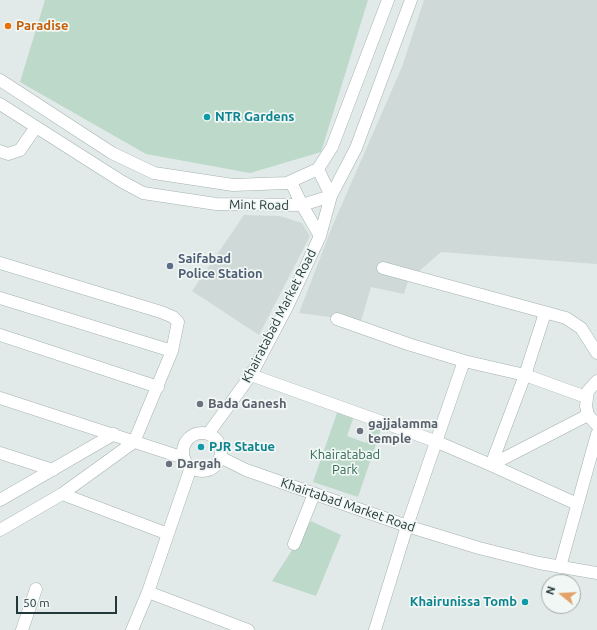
<!DOCTYPE html>
<style>
body{margin:0}
#map{position:relative;width:597px;height:630px;overflow:hidden;background:#e1eae8;font-family:Ubuntu,sans-serif}
canvas{display:block}
.north{position:absolute;left:541px;top:574px;width:40px;height:40px;box-sizing:border-box;background:#f1f7f5;border:1px solid #9faba9;border-radius:50%;rotate:288deg;font-size:11px;font-weight:700;line-height:16px;text-align:center;color:#233838}
.north::after{content:'';display:block;margin:auto;width:14px;height:18px;background:#e2a167;clip-path:polygon(50% 0,100% 100%,50% 72%,0 100%)}
.scale{position:absolute;left:16px;top:596px;width:101px;height:18px;box-sizing:border-box;border:2px solid #233838;border-top:0;padding-left:5px;font-size:12px;line-height:14px;white-space:nowrap;color:#233838;-webkit-text-stroke:3px #f1f7f5;paint-order:stroke}
</style>
<div id="map">
<canvas width="597" height="630"></canvas>
<div class="north">N</div>
<div class="scale">50 m</div>
</div>
<script>
const c = document.querySelector('canvas').getContext('2d');
c.lineJoin = 'round';
function fill(path, color) {
  c.fillStyle = color;
  c.fill(path, 'evenodd');
}
function toPath(rows) {
  const path = new Path2D();
  for (const r of rows) {
    if (r.length === 3) {
      path.moveTo(r[0] + r[2], r[1]);
      path.arc(r[0], r[1], r[2], 0, 2 * Math.PI);
      continue;
    }
    path.moveTo(r[0], r[1]);
    for (let i = 2; i < r.length; i += 2) path.lineTo(r[i], r[i + 1]);
  }
  return path;
}
function strokePath(path, color, width, dash) {
  c.strokeStyle = color;
  c.lineWidth = width;
  c.lineCap = dash ? 'butt' : 'round';
  c.setLineDash(dash || []);
  c.stroke(path);
}
function drawText(font, color, halo, rows, align = 'center') {
  c.font = font + ' Ubuntu,sans-serif';
  c.lineWidth = 3.5;
  c.setLineDash([]);
  c.textBaseline = 'middle';
  c.strokeStyle = halo;
  c.fillStyle = color;
  for (const [text, x, y, turn = 0] of rows) {
    c.save();
    c.translate(x, y);
    c.rotate((+turn || 0) * Math.PI / 180);
    c.textAlign = isNaN(turn) ? turn : align;
    if (halo) c.strokeText(text, 0, 0);
    c.fillText(text, 0, 0);
    c.restore();
  }
}
const built = toPath([
 [424,0,597,0,597,264,441,252,408,281,404,294,371,287,361,321,299,313,332,227,402,67],
 [244,215,280,216,302,223,310,236,259,335,192,291]
]);
const green = toPath([
 [45,0,368,0,321,152,250,173,146,154,20,82],
 [338,410,354,416,347,436,366,443,373,422,382,426,358,497,313,482],
 [311,521,341,535,316,596,272,581]
]);
const minor = toPath([
 [0,80,112,153,154,173,233,185,287,183,318,169,332,147,388,0],
 [0,104,121,181,143,193,216,204,302,205,331,196,356,148,411,0],
 [0,151,8,154,20,150,36,127],
 [291,182,302,205,320,236],
 [0,263,161,312,173,317,178,322,172,351,134,442,62,494,0,530],
 [383,268,566,318,581,328,597,353],
 [0,298,172,351],
 [545,313,525,375,491,465,577,504],
 [337,319,408,344,464,361,525,375,586,397],
 [0,335,158,387],
 [251,375,435,441,491,465,588,415],
 [597,381,588,391,586,406,588,415,597,425],
 [0,398,184,458],
 [202,452,19],
 [208,434,251,375,287,307,320,236,331,196,318,169],
 [0,453,53,470],
 [220,457,246,470,407,526,479,548,539,563,597,573],
 [62,494,168,534],
 [0,500,114,434],
 [294,544,314,494],
 [560,567,597,434],
 [148,592,248,630],
 [22,630,36,589],
 [132,630,148,592,191,467],
 [375,630,407,526,464,361]
]);
const markers = [
 [8,26,4,"#e8710a"],
 [207,117,4,"#0f9aa8"],
 [170,266,4,"#5c6f8a"],
 [200,404,4,"#6b7280"],
 [360,431,4,"#6b7280"],
 [201,447,4,"#0f9aa8"],
 [169,464,4,"#6b7280"],
 [525,602,4,"#0f9aa8"]
];
const foodNames = [
 ["Paradise",16,26]
];
const cultureNames = [
 ["NTR Gardens",215,117],
 ["PJR Statue",209,447],
 ["Khairunissa Tomb",517,602,"right"]
];
const streetNames = [
 ["Mint Road",259,205,1],
 ["Khairatabad Market Road",279,316,-63],
 ["Khairtabad Market Road",348,505,19]
];
const serviceNames = [
 ["Saifabad",178,259],
 ["Police Station",178,274]
];
const worshipNames = [
 ["Bada Ganesh",208,404],
 ["gajjalamma",368,424],
 ["temple",368,439],
 ["Dargah",177,464]
];
const parkNames = [
 ["Khairatabad",345,455],
 ["Park",345,470]
];
fill(built, '#cfd9d7');
fill(green, '#bcd9ca');
strokePath(minor, '#a4b1b0', 13);
strokePath(minor, '#fff', 12);
for (const [x, y, r, color] of markers) {
  const dot = new Path2D();
  dot.arc(x, y, r, 0, 2 * Math.PI);
  c.fillStyle = color;
  c.fill(dot);
  strokePath(dot, '#f1f7f5', 1.5);
}
drawText('bold 13px', '#c56008', '#f1f7f5', foodNames, 'left');
drawText('bold 13px', '#0d838f', '#f1f7f5', cultureNames, 'left');
drawText('13px', '#233838', '#f1f7f5', streetNames);
drawText('bold 13px', '#4e5e75', '#f1f7f5', serviceNames, 'left');
drawText('bold 13px', '#5b616d', '#f1f7f5', worshipNames, 'left');
drawText('13px', '#326b55', '#f1f7f5', parkNames);
</script>
